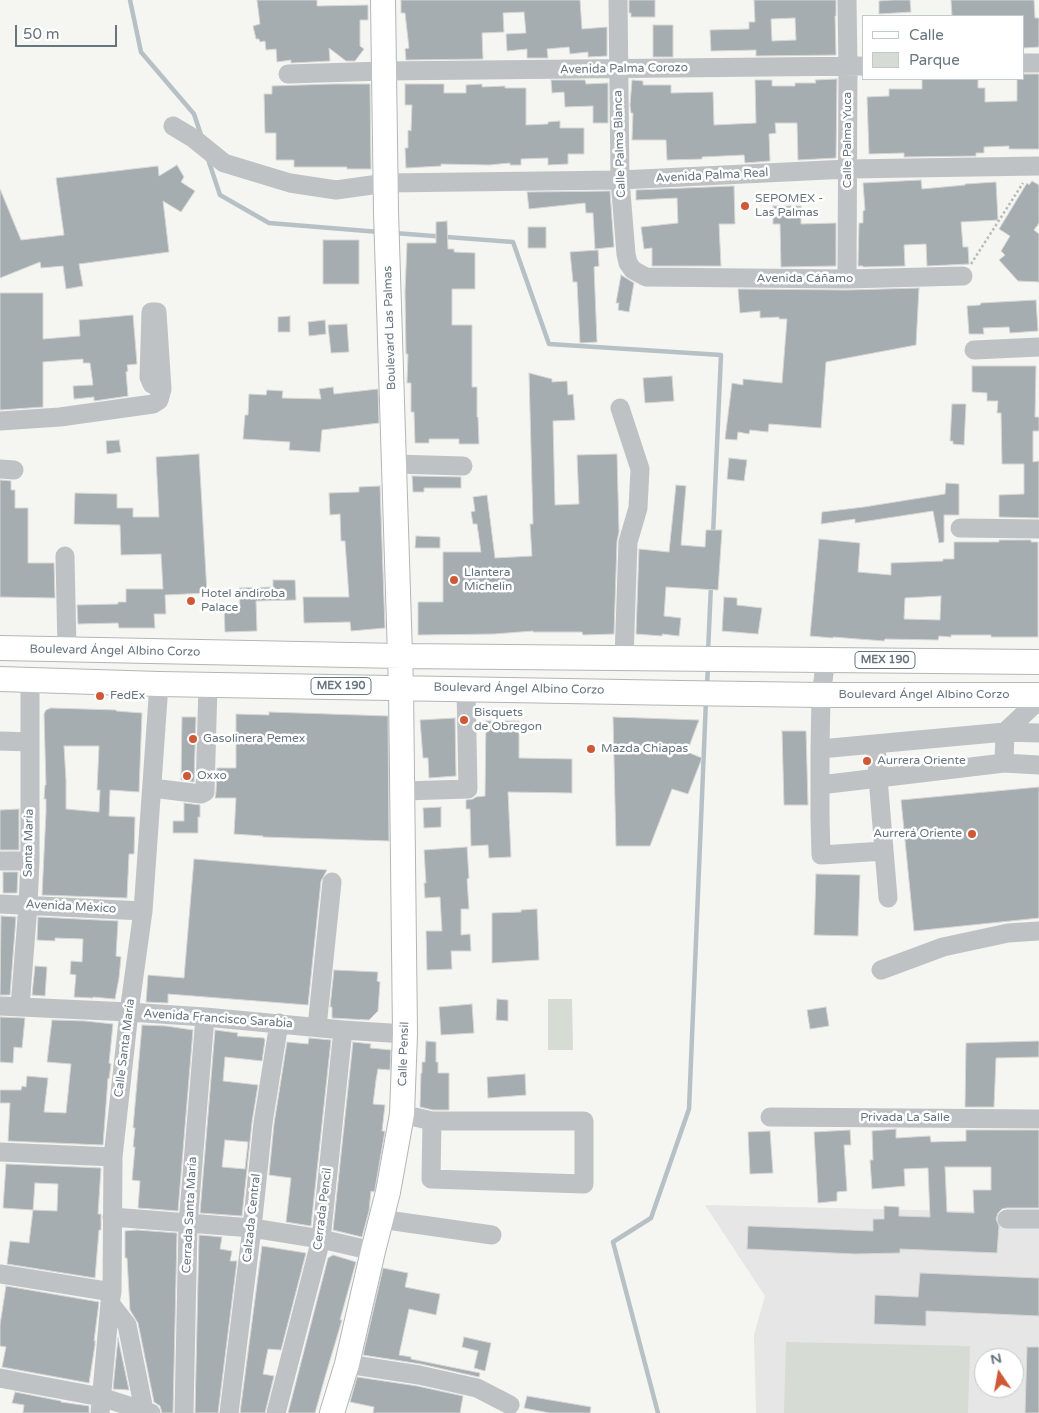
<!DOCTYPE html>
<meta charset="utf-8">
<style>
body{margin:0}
#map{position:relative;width:1039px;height:1413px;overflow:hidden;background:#f5f5f1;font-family:"Varela Round",sans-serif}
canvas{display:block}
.legend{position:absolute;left:862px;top:15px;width:162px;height:65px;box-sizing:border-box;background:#fff;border:1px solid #c2c8cc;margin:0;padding:6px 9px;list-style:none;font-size:15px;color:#67757f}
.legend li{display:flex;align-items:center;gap:10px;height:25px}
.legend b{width:25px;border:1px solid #c2c8cc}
.north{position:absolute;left:974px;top:1348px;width:50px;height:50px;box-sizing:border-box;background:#fff;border:1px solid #c2c8cc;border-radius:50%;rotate:348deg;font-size:14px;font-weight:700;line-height:20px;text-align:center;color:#67757f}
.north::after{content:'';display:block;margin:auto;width:18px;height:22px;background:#cf5837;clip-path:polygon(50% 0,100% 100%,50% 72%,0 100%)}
.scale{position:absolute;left:15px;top:25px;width:102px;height:22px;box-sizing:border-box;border:2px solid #67757f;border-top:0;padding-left:6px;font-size:15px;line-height:18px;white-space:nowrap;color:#67757f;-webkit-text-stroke:4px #fff;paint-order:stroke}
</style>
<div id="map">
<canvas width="1039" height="1413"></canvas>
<ul class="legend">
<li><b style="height:6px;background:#fff"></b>Calle</li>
<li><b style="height:14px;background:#d6dbd3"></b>Parque</li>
</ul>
<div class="north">N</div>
<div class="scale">50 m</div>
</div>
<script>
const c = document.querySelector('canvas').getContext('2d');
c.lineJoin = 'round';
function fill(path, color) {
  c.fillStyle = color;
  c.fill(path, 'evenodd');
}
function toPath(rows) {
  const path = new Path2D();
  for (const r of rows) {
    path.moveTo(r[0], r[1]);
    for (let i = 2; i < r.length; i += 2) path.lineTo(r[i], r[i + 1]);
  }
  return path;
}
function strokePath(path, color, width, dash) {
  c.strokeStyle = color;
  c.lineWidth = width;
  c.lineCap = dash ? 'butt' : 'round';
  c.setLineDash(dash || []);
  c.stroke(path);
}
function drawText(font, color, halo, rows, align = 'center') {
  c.font = font + ' "Varela Round",sans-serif';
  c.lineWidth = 5;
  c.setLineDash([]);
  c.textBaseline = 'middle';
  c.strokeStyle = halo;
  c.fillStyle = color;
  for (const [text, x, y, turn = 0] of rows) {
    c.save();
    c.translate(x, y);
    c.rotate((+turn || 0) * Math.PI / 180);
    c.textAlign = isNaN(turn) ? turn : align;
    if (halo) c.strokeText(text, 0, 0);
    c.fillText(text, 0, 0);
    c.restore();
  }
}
const built = toPath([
 [705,1205,1039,1213,1039,1413,756,1413,754,1335,765,1296],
 [984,1358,1014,1358,1014,1388,984,1388]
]);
const green = toPath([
 [548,999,572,999,573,1050,548,1050],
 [786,1342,970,1346,968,1413,784,1413]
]);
const stream = toPath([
 [130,0,141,52,194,114,201,135],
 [208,159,220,195,269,223,379,232],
 [394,233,513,242,549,344,721,355,713,535],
 [708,652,711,585],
 [707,687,708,665],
 [658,1413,613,1242,651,1218,689,1109,706,700]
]);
const building = toPath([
 [257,0,317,0,317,6,368,5,368,20,360,20,360,46,364,49,355,61,346,61,329,48,330,61,291,63,291,60,277,62,276,49,266,50,265,41,260,42,259,39,256,39,253,26,260,24,257,0],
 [401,0,580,0,582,29,607,27,607,56,588,57,588,52,570,54,569,47,547,49,548,58,527,58,527,49,507,51,506,34,526,33,524,12,503,13,504,32,482,33,483,59,406,60,405,49,409,48,405,13,401,13,401,0],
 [629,0,655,0,655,17,631,17,631,13,629,13,629,0],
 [754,0,836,0,836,16,835,16,836,55,756,56,756,50,711,51,710,30,749,29,749,22,755,22,754,0],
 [795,18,796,40,772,41,771,19,795,18],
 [892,0,910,0,911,12,879,14,879,1,892,0],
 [951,0,1034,0,1035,18,1039,18,1039,47,1023,48,1023,16,952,16,951,0],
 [653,25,673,25,673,57,653,57,653,25],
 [1023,74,1039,74,1039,149,1009,149,1009,146,984,147,984,153,976,153,976,156,904,157,904,153,869,154,867,97,889,96,889,89,922,89,922,79,978,79,978,88,985,88,985,102,1017,101,1017,79,1023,79,1023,74],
 [837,79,836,158,798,160,797,123,775,123,776,133,769,134,770,161,745,163,744,155,702,157,702,159,667,160,666,140,632,140,633,113,631,113,630,105,632,80,643,81,643,85,671,85,671,93,713,92,714,125,756,123,755,80,772,80,772,86,795,86,795,83,816,83,815,80,837,79],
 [551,80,585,80,586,84,608,83,608,123,593,123,593,106,565,107,564,92,552,93,551,80],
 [332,84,370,84,371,169,347,169,347,167,294,167,294,160,276,160,276,133,265,133,264,94,272,94,272,86,332,84],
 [405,84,444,84,444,93,466,93,466,85,482,84,482,87,505,86,505,88,526,88,526,125,548,124,548,122,560,121,560,128,584,128,584,154,568,154,568,164,548,165,548,158,521,159,521,165,510,165,510,163,489,165,441,164,441,166,406,168,405,148,408,148,408,130,411,131,412,105,405,105,405,84],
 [177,165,184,177,181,182,195,191,181,212,163,201,169,252,79,264,83,286,66,289,63,266,41,268,40,262,0,278,0,189,21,240,64,235,56,178,158,166,159,176,177,165],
 [921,180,922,189,965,185,965,184,996,182,998,220,961,222,963,247,968,247,969,264,927,266,926,244,904,245,905,266,863,267,863,266,858,266,859,223,863,223,863,211,865,210,863,183,921,180],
 [1032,181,1039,185,1039,223,1034,230,1039,234,1039,282,1018,281,999,260,1005,255,1001,251,1010,236,999,229,1027,183,1029,185,1032,181],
 [734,186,735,224,719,224,721,266,652,266,652,248,644,249,641,227,678,223,677,198,636,200,636,190,734,186],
 [610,191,614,247,595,249,593,213,586,213,585,203,529,209,527,192,610,191],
 [773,206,801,206,801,224,836,223,836,266,781,267,780,224,773,224,773,206],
 [447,221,448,249,454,249,454,252,475,253,475,289,452,289,452,325,472,325,472,387,477,387,477,417,478,417,479,444,459,444,459,439,429,439,429,443,415,443,414,412,411,412,411,383,407,383,408,354,406,354,405,292,407,243,436,243,436,222,447,221],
 [528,227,546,227,546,248,528,248,528,227],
 [323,240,359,240,359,284,323,284,323,240],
 [598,250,599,266,594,267,597,342,580,343,577,282,573,282,570,252,598,250],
 [621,275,634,283,629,312,618,310,619,303,616,303,621,275],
 [919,288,916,345,826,362,821,428,769,424,768,432,750,430,749,434,738,432,737,440,725,439,732,383,743,385,743,379,782,383,787,319,779,319,779,317,760,318,760,311,740,313,738,289,847,290,919,288],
 [0,293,43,293,43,339,80,336,79,320,133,315,137,364,127,365,128,371,126,372,128,396,94,401,94,397,74,399,73,386,93,385,90,363,83,363,83,359,43,362,43,407,0,410,0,293],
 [1036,300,1038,331,1010,333,1009,327,983,328,984,334,969,334,967,306,980,305,981,303,1036,300],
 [290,316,290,332,278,332,278,317,290,316],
 [325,320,326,334,309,336,308,322,325,320],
 [347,324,349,352,331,353,328,325,347,324],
 [972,366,1036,366,1035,417,1039,417,1039,431,1033,431,1033,462,1039,461,1039,518,999,517,999,495,1024,494,1024,464,1002,464,1001,413,997,413,998,401,987,401,987,393,972,392,972,366],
 [529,373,552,379,552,382,567,381,568,395,573,394,575,420,553,421,555,505,579,504,577,455,617,454,619,532,617,541,614,634,583,635,582,632,533,632,533,631,494,634,418,635,418,602,443,602,443,552,481,552,477,524,473,524,471,512,475,511,473,497,487,495,495,558,532,556,530,524,533,524,529,373],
 [672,376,674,401,645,403,643,378,672,376],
 [333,387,334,394,378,389,379,423,322,430,320,452,289,450,290,442,243,439,245,415,248,415,249,394,266,395,267,390,283,391,282,398,321,399,319,389,333,387],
 [952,404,966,404,964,445,953,444,953,441,950,441,952,404],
 [119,440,121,452,107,454,106,441,119,440],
 [199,454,207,593,165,595,166,614,154,614,155,628,119,628,118,623,78,624,77,605,118,604,118,602,126,602,126,589,163,589,161,554,121,555,120,525,74,524,75,493,117,494,117,508,133,508,133,517,159,517,156,457,199,454],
 [729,458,747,460,744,481,727,479,729,458],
 [412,476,461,477,461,488,424,488,424,492,413,492,412,476],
 [0,480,11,481,11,490,15,490,15,508,28,508,28,563,54,563,55,598,0,597,0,480],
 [946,483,959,484,959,515,944,515,944,542,939,543,933,511,855,523,855,519,821,524,822,512,864,507,945,494,946,483],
 [676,485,686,486,681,545,705,547,706,530,722,530,718,590,666,587,664,616,681,618,679,636,662,634,662,636,636,634,639,549,669,552,676,485],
 [380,486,385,628,351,631,350,622,304,623,303,597,349,597,345,541,341,541,340,514,330,515,329,493,359,492,359,487,380,486],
 [416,536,440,537,440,548,415,548,416,536],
 [819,539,860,543,858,572,891,575,891,563,943,561,943,559,954,559,954,542,999,542,999,540,1031,540,1031,542,1038,542,1038,637,991,637,991,635,951,635,951,637,939,636,938,640,885,639,884,641,833,637,833,638,810,636,819,539],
 [941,596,940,620,904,619,905,598,941,596],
 [273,580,295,580,296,600,256,601,257,631,225,632,224,609,240,608,239,588,273,587,273,580],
 [724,597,737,598,737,605,762,608,758,634,722,631,724,597],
 [51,708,116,710,116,711,142,713,139,792,110,790,109,816,135,817,134,854,129,854,127,898,42,895,46,812,46,799,44,799,45,785,46,785,44,714,46,710,51,708],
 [64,746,99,746,97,790,100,790,99,812,66,809,66,780,64,746],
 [269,712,388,716,389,841,263,837,263,836,234,834,236,798,215,798,216,792,217,768,236,768,236,714,269,715,269,712],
 [182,717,196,717,194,782,181,780,182,717],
 [613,717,699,720,687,752,702,758,688,794,672,789,650,846,616,846,613,717],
 [455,718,456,776,429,778,428,758,423,758,420,720,455,718],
 [486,721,519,721,519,758,572,759,572,793,508,792,511,857,489,858,488,845,471,846,470,809,466,809,466,800,473,799,476,797,485,796,486,721],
 [782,731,806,731,808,805,784,805,782,731],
 [1039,787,1039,918,914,931,901,800,1039,787],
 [184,803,200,805,200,817,198,817,198,833,173,833,173,821,184,821,184,803],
 [441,807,441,827,424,828,423,808,441,807],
 [19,809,19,850,0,850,0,810,19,809],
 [467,847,469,878,467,879,469,909,461,909,461,935,470,934,471,951,451,951,452,969,427,970,426,931,442,931,440,897,425,898,424,883,426,883,424,850,467,847],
 [194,859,327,870,321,881,308,1005,168,994,168,1003,146,1002,148,975,184,978,194,859],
 [3,872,18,872,17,893,3,893,3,872],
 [816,874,860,875,858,936,814,935,816,874],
 [537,909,539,960,492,963,492,913,521,912,521,910,537,909],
 [1,916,16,917,10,995,0,995,1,916],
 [38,917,118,921,116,956,121,957,119,978,115,999,93,997,93,998,74,997,76,975,70,974,71,961,82,962,83,939,55,938,55,941,37,940,38,917],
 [35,966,47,967,45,996,32,995,35,966],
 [334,970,378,972,377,981,380,982,378,1011,369,1020,332,1018,332,1007,330,1007,334,970],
 [497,999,508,1000,508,1021,496,1020,497,999],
 [472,1004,474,1033,441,1035,439,1007,472,1004],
 [826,1007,829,1026,810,1029,807,1010,826,1007],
 [0,1017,25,1018,22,1048,14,1047,13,1063,0,1062,0,1017],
 [52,1020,85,1021,113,1024,109,1063,111,1064,109,1079,108,1078,103,1145,8,1141,10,1103,0,1103,0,1090,21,1090,22,1086,26,1087,27,1076,48,1078,44,1112,66,1113,71,1064,47,1062,52,1020],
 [142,1025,166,1026,193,1030,178,1211,138,1208,140,1181,132,1180,135,1147,133,1147,135,1128,133,1128,142,1025],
 [215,1030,238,1033,237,1036,264,1038,265,1040,262,1061,225,1057,223,1081,258,1085,252,1122,242,1216,200,1213,215,1030],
 [225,1140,248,1142,245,1169,222,1167,225,1140],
 [309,1038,331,1040,311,1226,286,1222,291,1178,269,1175,274,1124,287,1042,308,1044,309,1038],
 [426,1041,436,1042,436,1062,438,1062,438,1073,449,1073,449,1110,433,1110,420,1107,421,1073,422,1073,422,1062,425,1062,426,1041],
 [1039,1041,1039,1057,996,1058,994,1107,965,1107,966,1043,1039,1041],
 [353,1042,371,1044,370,1048,391,1050,390,1070,378,1069,376,1080,373,1104,385,1105,382,1131,385,1131,375,1189,374,1192,371,1191,369,1211,362,1237,333,1230,353,1042],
 [525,1074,526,1095,488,1098,487,1077,525,1074],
 [896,1129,896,1138,930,1136,931,1142,966,1141,966,1130,1039,1130,1039,1208,1007,1208,1002,1209,998,1213,996,1219,999,1226,997,1253,900,1249,900,1253,855,1254,747,1249,748,1226,873,1231,873,1219,884,1219,884,1206,899,1207,899,1216,930,1217,928,1168,904,1169,905,1186,872,1189,870,1160,873,1160,872,1131,896,1129],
 [945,1167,991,1167,991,1190,973,1190,974,1213,947,1212,945,1167],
 [850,1130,851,1145,844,1145,847,1191,837,1192,837,1201,818,1203,814,1132,850,1130],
 [770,1131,773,1173,750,1174,748,1132,770,1131],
 [6,1164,101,1168,98,1214,101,1214,101,1230,99,1230,95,1278,7,1264,10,1241,29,1243,33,1210,3,1208,6,1164],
 [35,1183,58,1184,57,1211,33,1210,35,1183],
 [137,1230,177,1233,173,1413,162,1413,160,1406,154,1402,138,1323,130,1310,127,1258,125,1258,125,1231,137,1230],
 [199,1235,222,1237,220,1249,232,1251,230,1261,237,1261,218,1413,195,1413,199,1235],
 [262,1246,306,1253,281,1350,268,1349,263,1374,274,1376,265,1413,240,1413,262,1246],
 [333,1255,356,1262,340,1320,342,1320,325,1377,315,1413,288,1413,328,1258,333,1255],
 [383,1268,408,1273,405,1287,440,1294,436,1315,409,1309,399,1355,411,1357,411,1359,480,1373,479,1377,421,1364,363,1355,383,1268],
 [920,1273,1039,1278,1039,1316,926,1311,926,1326,874,1324,875,1295,918,1297,920,1273],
 [6,1286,99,1302,94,1341,95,1340,95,1345,89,1383,2,1367,6,1347,0,1346,0,1325,6,1286],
 [464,1337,491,1343,485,1371,474,1368,478,1351,462,1347,464,1337],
 [118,1338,129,1390,113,1389,118,1338],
 [1027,1347,1039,1347,1039,1413,1025,1413,1027,1347],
 [357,1377,417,1386,463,1396,460,1413,373,1413,374,1407,350,1402,357,1377],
 [15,1392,61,1401,61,1402,89,1406,89,1413,23,1413,24,1405,12,1403,15,1392],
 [527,1396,591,1407,590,1413,550,1413,524,1408,527,1396]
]);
const path = toPath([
 [971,264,1023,183]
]);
const minor = toPath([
 [618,0,620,180,626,254,628,263,633,270,646,277,847,279,963,276],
 [847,0,848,66,847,279],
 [1023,63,1039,63],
 [288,74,384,71,863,66],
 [173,126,193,138,224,163,290,183,336,190,386,183,620,180,848,169,1039,166],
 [974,350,1039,347],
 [620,408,640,469,638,508,628,542,624,658],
 [0,421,60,417,153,404,159,400,162,389,157,312,151,312,149,377,152,384,162,389],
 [395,464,463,466],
 [0,469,14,470],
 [960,528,1039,529],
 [65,556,67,650],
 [826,659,821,695,820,749,820,817,821,855,884,851],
 [0,741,30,742],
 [876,744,878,778,888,898],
 [820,749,1005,732,1039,733],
 [1004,763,1005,732,1039,700],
 [820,785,1004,763,1039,765],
 [152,788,201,794,205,792,208,685],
 [403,791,468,789,466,688],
 [0,861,30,861],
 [0,904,143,911],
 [881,970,943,947,1008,933,1039,931],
 [0,1006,129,1012,205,1017,343,1030,405,1034],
 [20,1007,28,905,30,861,30,680],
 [317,1027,332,882],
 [402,1114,432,1121,584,1121,584,1184,431,1179,432,1121],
 [770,1117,1039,1119],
 [0,1152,113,1157],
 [112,1217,252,1228,321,1239,373,1251],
 [380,1219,492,1235],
 [1007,1219,1039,1219],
 [0,1274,112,1292],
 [110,1303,127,1325,144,1410],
 [347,1364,419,1375,477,1388,510,1405],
 [0,1378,101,1397,151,1413],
 [100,1413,110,1303,112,1292,113,1157,129,1012,143,911,159,684],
 [184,1413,188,1224,205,1017],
 [229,1413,252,1228,263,1123,279,1023],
 [276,1413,321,1239,343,1030]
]);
const major = toPath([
 [0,648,401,656,1039,662],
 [0,679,159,684,681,693,821,695,1039,695],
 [332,1413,347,1364,373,1251,388,1192,402,1114,405,1034,401,687,386,212,383,0]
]);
const markers = [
 [745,206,5,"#cf5837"],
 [454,580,5,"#cf5837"],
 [191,601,5,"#cf5837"],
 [100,696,5,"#cf5837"],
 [464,720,5,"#cf5837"],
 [193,739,5,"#cf5837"],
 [591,749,5,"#cf5837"],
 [867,761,5,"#cf5837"],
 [187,776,5,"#cf5837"],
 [972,834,5,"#cf5837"]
];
const shields = [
 [885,660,60],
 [341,686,60]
];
const shieldNames = [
 ["MEX 190",885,660],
 ["MEX 190",341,686]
];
const streetNames = [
 ["Avenida Palma Corozo",624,69,-1],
 ["Calle Palma Yuca",848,140,-90],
 ["Calle Palma Blanca",620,144,-92],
 ["Avenida Palma Real",712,176,-3],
 ["Avenida Cáñamo",805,279],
 ["Boulevard Las Palmas",390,328,-92],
 ["Boulevard Ángel Albino Corzo",115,651,1],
 ["Boulevard Ángel Albino Corzo",519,689,1],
 ["Boulevard Ángel Albino Corzo",924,695],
 ["Santa María",29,843,-89],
 ["Avenida México",71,907,3],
 ["Avenida Francisco Sarabia",218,1019,4],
 ["Calle Santa María",125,1048,-83],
 ["Calle Pensil",404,1054,-88],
 ["Privada La Salle",905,1118],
 ["Cerrada Pencil",323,1209,-83],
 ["Cerrada Santa María",190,1215,-87],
 ["Calzada Central",252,1218,-84]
];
const poiNames = [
 ["SEPOMEX -",755,199],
 ["Las Palmas",755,213],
 ["Llantera",464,573],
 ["Michelin",464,587],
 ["Hotel andiroba",201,594],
 ["Palace",201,608],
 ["FedEx",110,696],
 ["Bisquets",474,713],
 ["de Obregon",474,727],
 ["Gasolinera Pemex",203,739],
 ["Mazda Chiapas",601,749],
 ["Aurrera Oriente",877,761],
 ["Oxxo",197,776],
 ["Aurrerá Oriente",962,834,"right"]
];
fill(built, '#e5e6e5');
fill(green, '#d6dbd3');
strokePath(stream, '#b7c1c5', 4.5);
fill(building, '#a5adb1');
strokePath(building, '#d6d6d4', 1);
strokePath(major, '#b2b6b9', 26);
strokePath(path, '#b8bbbc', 2.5, [2.5, 2.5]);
strokePath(minor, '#bec2c5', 19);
strokePath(major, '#fff', 24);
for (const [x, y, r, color] of markers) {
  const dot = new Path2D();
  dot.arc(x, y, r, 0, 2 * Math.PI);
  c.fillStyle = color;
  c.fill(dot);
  strokePath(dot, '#fff', 2);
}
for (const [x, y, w] of shields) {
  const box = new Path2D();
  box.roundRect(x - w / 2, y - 8.5, w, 17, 4);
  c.fillStyle = '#fff';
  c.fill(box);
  strokePath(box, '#67757f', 1);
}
drawText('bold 11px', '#67757f', null, shieldNames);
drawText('12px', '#67757f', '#fff', streetNames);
drawText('12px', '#67757f', '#fff', poiNames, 'left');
</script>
